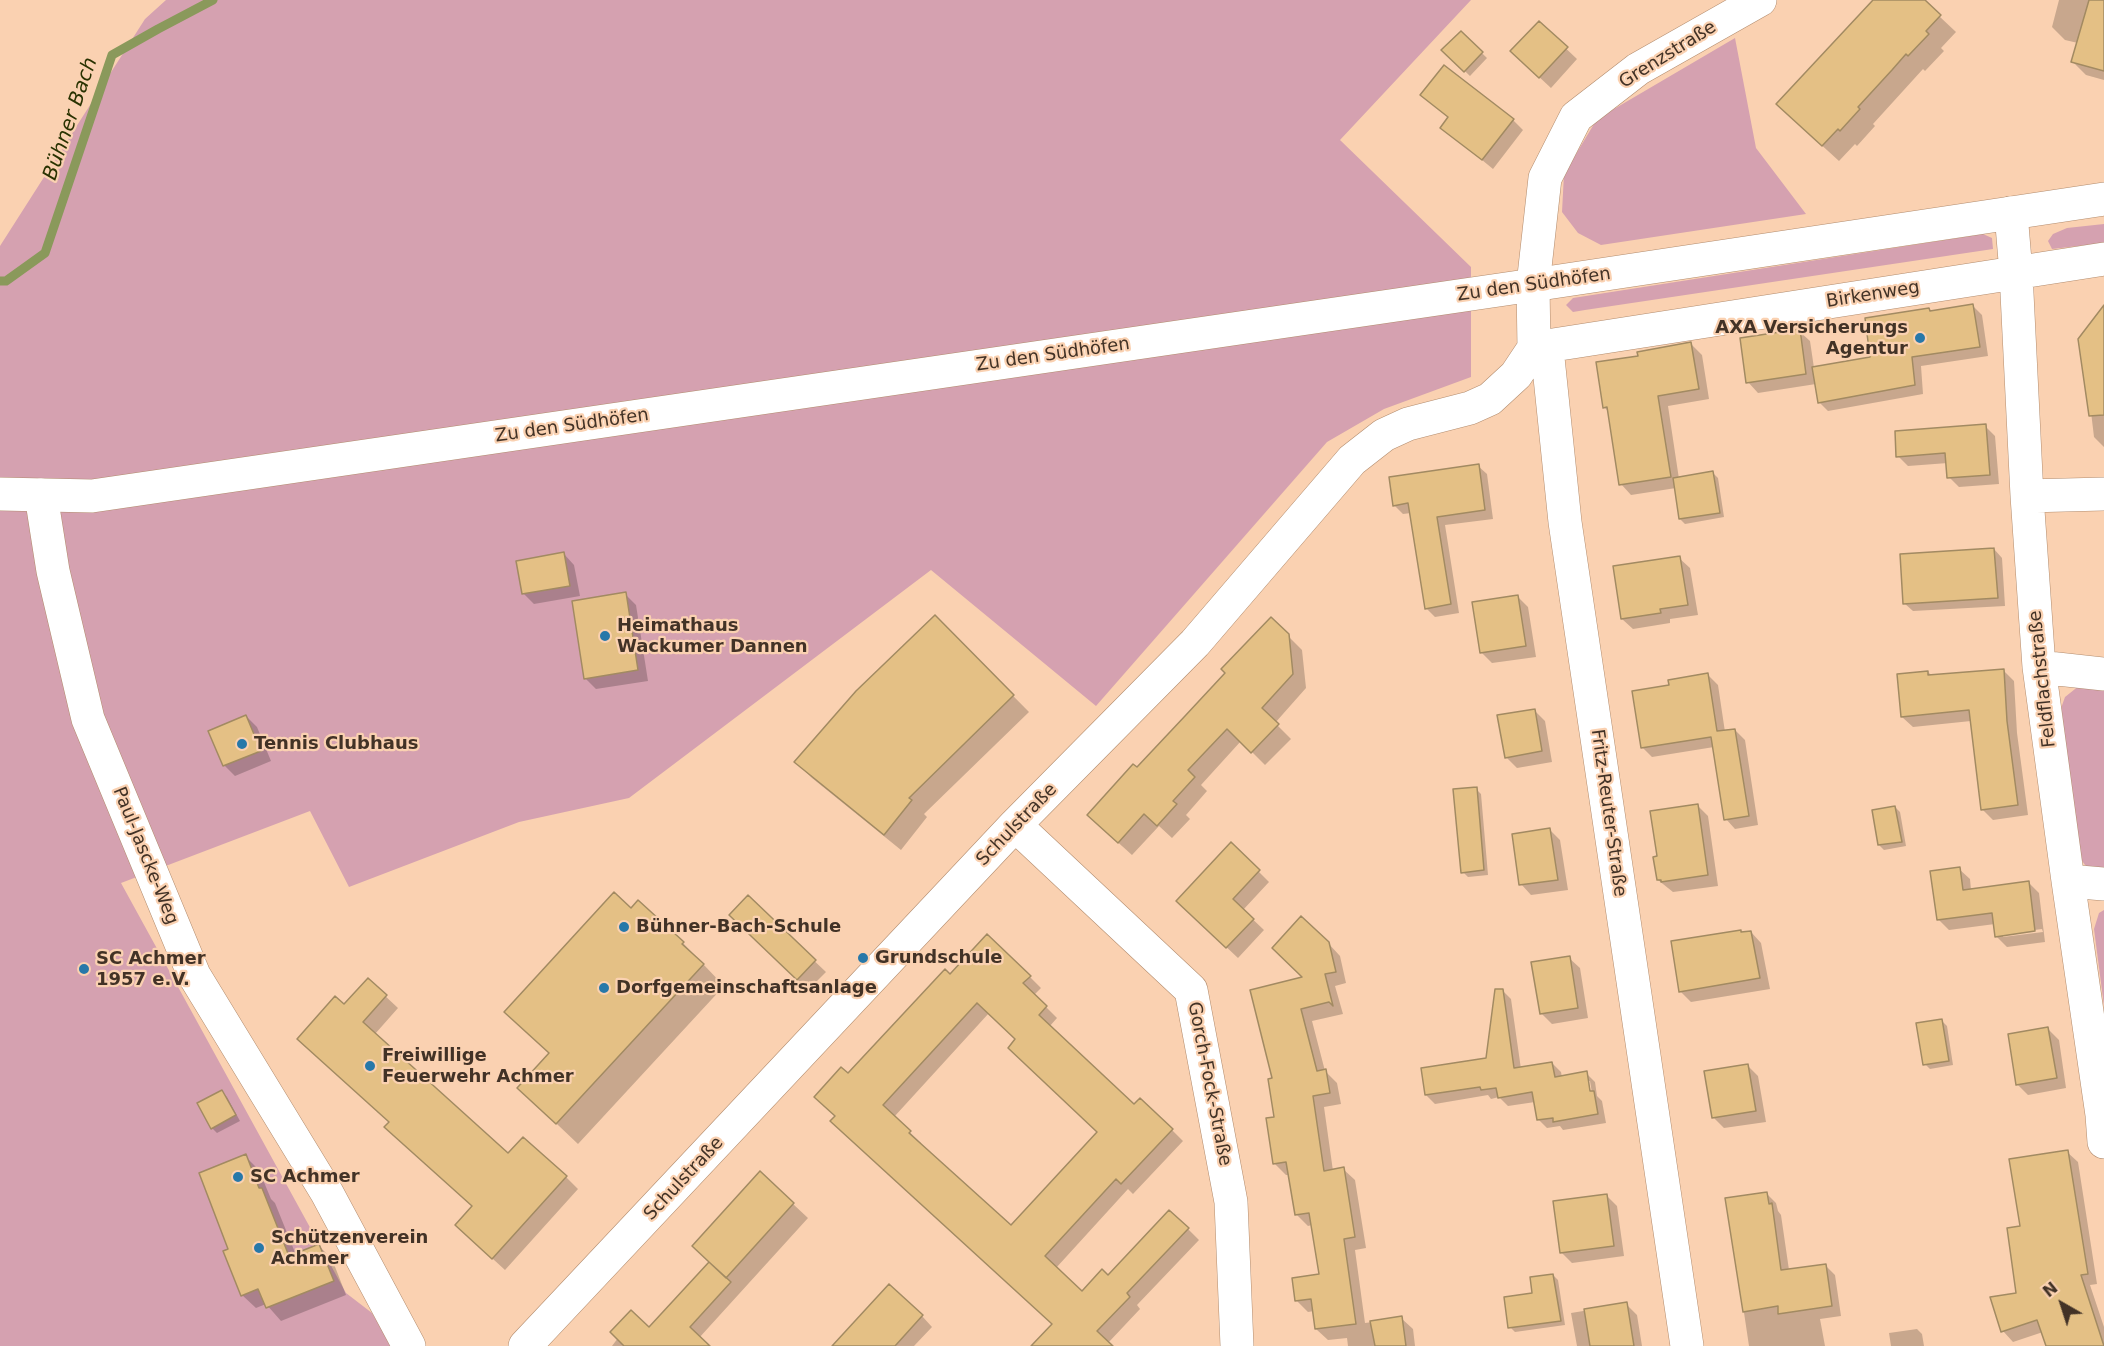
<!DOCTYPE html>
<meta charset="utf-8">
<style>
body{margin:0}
#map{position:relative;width:2104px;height:1346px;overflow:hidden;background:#fad1b1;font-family:"DejaVu Sans",sans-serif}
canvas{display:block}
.north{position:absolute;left:2032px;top:1274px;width:60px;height:60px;-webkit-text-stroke:4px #fad1b1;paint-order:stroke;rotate:321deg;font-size:16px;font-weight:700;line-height:24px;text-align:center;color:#423226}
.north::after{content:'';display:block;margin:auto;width:21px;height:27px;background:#423226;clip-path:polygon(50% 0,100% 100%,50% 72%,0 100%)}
</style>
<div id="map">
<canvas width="2104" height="1346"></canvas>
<div class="north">N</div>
</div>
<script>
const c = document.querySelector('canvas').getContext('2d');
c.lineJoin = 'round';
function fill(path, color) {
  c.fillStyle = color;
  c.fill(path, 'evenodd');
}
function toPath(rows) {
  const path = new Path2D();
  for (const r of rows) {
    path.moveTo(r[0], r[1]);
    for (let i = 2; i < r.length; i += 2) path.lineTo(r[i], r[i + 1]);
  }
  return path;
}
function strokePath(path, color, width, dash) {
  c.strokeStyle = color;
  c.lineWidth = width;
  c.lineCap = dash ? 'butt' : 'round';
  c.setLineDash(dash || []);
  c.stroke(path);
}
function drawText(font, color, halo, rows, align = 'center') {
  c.font = font + ' "DejaVu Sans",sans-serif';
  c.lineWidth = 4.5;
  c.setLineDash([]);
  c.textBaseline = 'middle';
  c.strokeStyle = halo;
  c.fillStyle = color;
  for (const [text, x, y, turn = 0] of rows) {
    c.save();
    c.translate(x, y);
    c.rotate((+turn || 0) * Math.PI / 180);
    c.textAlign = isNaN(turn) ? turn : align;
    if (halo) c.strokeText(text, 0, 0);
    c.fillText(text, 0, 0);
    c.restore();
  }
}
const green = toPath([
 [166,0,1471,0,1340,140,1471,267,1471,377,1384,409,1327,442,1096,706,931,570,629,798,519,822,349,887,310,811,121,883,346,1293,372,1313,392,1346,0,1346,0,246,145,19],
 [1735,38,1756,148,1806,214,1601,245,1578,233,1562,212,1564,174,1597,119],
 [2104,224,2104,243,2052,249,2048,241,2053,234,2067,228],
 [1983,234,1992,238,1993,249,1585,310,1573,312,1566,305,1573,298],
 [2080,685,2104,689,2104,874,2097,874,2085,865,2076,852,2059,714,2065,697],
 [2104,910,2104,1006,2094,929,2099,913]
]);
const shadow = toPath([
 [1875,0,1922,0,1956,32,1941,48,1944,51,1925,71,1923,69,1873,124,1875,126,1857,146,1855,144,1839,161,1794,120],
 [2059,0,2104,0,2104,80,2086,75,2073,62,2078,43,2065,40,2052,27],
 [1539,23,1577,59,1551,88,1523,62],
 [1461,33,1487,58,1470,76,1443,50],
 [1422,95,1513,120,1523,130,1493,169,1442,127,1449,118],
 [1973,306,1982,315,1988,356,1921,366,1923,394,1828,411,1819,402,1816,384,1758,393,1748,382,1799,331,1810,341,1814,368,1872,358,1929,309,1932,312],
 [2104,322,2104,447,2094,437,2086,370],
 [1691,344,1702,355,1709,399,1668,406,1679,479,1713,473,1718,478,1724,517,1685,524,1680,519,1676,488,1631,495,1621,484,1610,413,1604,407,1640,357],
 [1985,426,1995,436,1999,484,1959,487,1949,477,1948,463,1908,466,1898,456],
 [1478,466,1487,474,1493,519,1445,525,1459,613,1435,617,1426,608,1411,513,1403,514,1394,505],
 [1994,549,2002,558,2005,606,1913,611,1904,603],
 [564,554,574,565,580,596,534,604,523,593],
 [1679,558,1690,568,1698,615,1670,619,1670,623,1633,629,1622,619],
 [625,594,636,605,648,681,596,689,586,679],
 [1517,596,1528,607,1536,657,1492,663,1481,652],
 [935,617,1029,712,924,814,927,817,901,850,812,778,796,762],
 [1271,619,1302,650,1306,688,1275,723,1291,739,1265,765,1241,741,1201,785,1207,791,1186,815,1190,819,1172,838,1159,826,1132,855,1102,828,1137,769,1227,673],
 [2003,670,2014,681,2017,733,2028,815,1993,820,1982,809,1971,721,1913,727,1902,717,1928,672,1932,676],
 [1708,675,1718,685,1725,732,1735,730,1745,740,1758,825,1735,829,1726,819,1714,747,1652,757,1642,747,1671,687],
 [1534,710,1545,721,1552,762,1517,768,1506,757],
 [246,716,257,727,271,761,235,776,224,765],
 [1476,789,1481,794,1488,875,1468,877,1463,872],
 [1697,805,1708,816,1718,886,1673,892,1658,880,1659,857],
 [1895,807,1900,812,1906,846,1884,850,1879,845],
 [1550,830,1560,840,1568,890,1531,895,1521,884],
 [1231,844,1269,882,1243,910,1264,930,1238,958,1188,911],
 [1959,869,1970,879,1971,890,2028,882,2039,893,2045,942,2007,947,1996,936,1995,924,1949,930,1938,919],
 [2042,929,2043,932,2003,937,2003,934],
 [748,898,826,972,808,990,731,915],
 [1751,932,1761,943,1770,989,1691,1002,1680,991],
 [683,943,724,986,578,1144,519,1088,550,1054,506,1012],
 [1328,943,1340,956,1346,983,1335,986,1343,1014,1312,1021,1325,1071,1337,1083,1341,1104,1324,1107,1333,1171,1343,1169,1355,1180,1366,1248,1355,1250,1365,1323,1401,1318,1413,1329,1415,1346,1348,1346,1347,1338,1328,1340,1316,1329,1314,1311,1308,1312,1297,1301,1321,1275,1312,1225,1308,1226,1296,1214,1289,1175,1286,1175,1275,1164,1276,1118,1273,1080,1305,978],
 [1569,958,1580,968,1588,1018,1552,1024,1541,1013],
 [950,976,1030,977,1041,988,1034,995,1057,1018,1049,1027,1134,1106,1172,1130,1183,1141,1133,1194,1128,1189,1056,1268,1082,1293,1188,1229,1199,1240,1137,1305,1140,1309,1108,1343,1111,1346,1033,1346,1054,1324,836,1116,849,1075],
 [989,1013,1017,1040,1099,1133,1011,1227,920,1144,921,1143,894,1117],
 [368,980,398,1008,375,1034,508,1155,566,1177,578,1189,505,1270,469,1237,474,1207,390,1123,344,1006],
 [1502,990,1511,999,1521,1069,1552,1063,1561,1072,1562,1077,1586,1073,1595,1082,1597,1096,1602,1101,1606,1123,1563,1130,1560,1126,1547,1128,1538,1119,1535,1102,1508,1106,1499,1097,1491,1099,1488,1095,1435,1104,1426,1095,1487,1059],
 [1587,1081,1590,1081,1593,1099],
 [1942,1021,1947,1026,1953,1065,1930,1069,1925,1064],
 [2048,1029,2059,1040,2066,1088,2028,1095,2017,1084],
 [1747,1065,1758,1076,1766,1122,1724,1128,1714,1118,1706,1072],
 [222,1092,227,1097,240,1121,217,1133,212,1128],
 [2067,1152,2078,1162,2097,1284,2090,1285,2104,1327,2104,1346,2048,1346,2043,1332,2013,1342,2003,1331,2018,1294,2021,1227],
 [245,1156,259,1170,271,1199,275,1203,296,1255,319,1246,332,1259,346,1295,281,1321,266,1304,256,1308,242,1295,230,1250],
 [1766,1193,1776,1203,1778,1211,1781,1215,1789,1270,1825,1265,1835,1275,1841,1316,1820,1319,1825,1346,1749,1346,1727,1199],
 [1606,1195,1617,1206,1624,1256,1572,1263,1561,1252],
 [793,1204,808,1218,699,1338,708,1346,612,1346,618,1338,649,1329],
 [1553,1275,1558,1280,1565,1325,1515,1332,1510,1327,1534,1294],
 [1626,1304,1637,1315,1642,1346,1577,1346,1571,1313],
 [922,1316,932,1327,914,1346,833,1346],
 [1917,1329,1922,1334,1924,1346,1891,1346,1889,1333]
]);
const stream = toPath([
 [0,281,6,281,45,253,112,55,158,29,213,0]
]);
const building = toPath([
 [1873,0,1925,0,1941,15,1926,31,1929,34,1908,56,1906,54,1892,70,1858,107,1860,109,1840,131,1838,129,1822,146,1776,104,1873,0],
 [2089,0,2104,0,2104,71,2071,62,2089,0],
 [1539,21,1568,47,1539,78,1510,51,1539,21],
 [1461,31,1483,52,1464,72,1441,50,1461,31],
 [1444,65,1514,119,1482,160,1440,128,1448,117,1420,95,1444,65],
 [1973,304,1980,347,1912,357,1915,385,1818,403,1812,367,1870,357,1865,318,1929,308,1930,311,1973,304],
 [2104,305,2104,415,2089,416,2078,339,2104,305],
 [1800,329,1806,374,1746,383,1740,338,1800,329],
 [1691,342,1699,389,1658,396,1671,477,1619,485,1607,407,1603,408,1596,362,1638,356,1637,352,1691,342],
 [1986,424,1990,475,1947,478,1945,453,1896,457,1895,431,1986,424],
 [1479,464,1485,510,1437,517,1451,604,1425,609,1408,503,1393,506,1389,477,1479,464],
 [1713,471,1720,513,1679,519,1673,478,1713,471],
 [1994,548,1998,598,1903,604,1900,554,1994,548],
 [564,552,570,586,522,594,516,561,564,552],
 [1680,556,1688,605,1660,609,1661,613,1621,619,1613,566,1680,556],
 [626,592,638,670,584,679,572,601,626,592],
 [1518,595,1526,646,1480,653,1472,602,1518,595],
 [935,615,1014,695,909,798,912,800,884,835,794,762,856,691,935,615],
 [1271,617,1289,634,1293,674,1262,708,1279,724,1251,753,1227,729,1188,770,1195,777,1173,801,1177,804,1157,826,1144,814,1118,843,1087,815,1133,764,1137,767,1185,716,1225,673,1221,669,1271,617],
 [2004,669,2007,721,2018,805,1981,810,1969,710,1901,717,1897,674,1928,671,1928,675,2004,669],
 [1708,673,1717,731,1735,729,1749,816,1724,820,1711,737,1641,748,1632,691,1669,685,1668,680,1708,673],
 [1535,709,1542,751,1505,758,1497,715,1535,709],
 [246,715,261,751,223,766,208,731,246,715],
 [1477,787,1484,870,1461,873,1453,789,1477,787],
 [1698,804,1708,875,1661,882,1661,880,1657,880,1653,857,1657,856,1650,811,1698,804],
 [1895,806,1902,842,1878,845,1872,810,1895,806],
 [1550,828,1558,880,1519,885,1512,834,1550,828],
 [1231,842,1260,870,1233,899,1254,919,1226,948,1176,901,1231,842],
 [1960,867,1963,890,2029,881,2035,931,1995,937,1992,913,1937,920,1930,871,1960,867],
 [614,892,631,908,638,900,684,942,682,944,704,964,556,1124,517,1088,549,1053,504,1012,614,892],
 [748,895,816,960,797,980,729,915,748,895],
 [1301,916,1329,942,1336,972,1325,974,1333,1006,1329,1002,1301,1009,1317,1071,1326,1069,1330,1093,1313,1096,1324,1171,1344,1167,1355,1237,1344,1239,1356,1324,1315,1329,1311,1299,1295,1301,1292,1278,1319,1274,1309,1213,1295,1215,1286,1162,1273,1164,1266,1118,1274,1117,1268,1079,1272,1078,1250,990,1302,977,1272,948,1301,916],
 [1741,930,1741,932,1751,931,1760,978,1679,992,1671,941,1741,930],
 [987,934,1031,976,1023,983,1047,1006,1039,1015,1134,1104,1140,1098,1173,1129,1121,1184,1116,1179,1045,1256,1082,1291,1102,1269,1108,1275,1169,1210,1189,1228,1127,1293,1130,1297,1097,1331,1113,1346,1031,1346,1052,1324,830,1121,835,1116,814,1097,841,1067,848,1073,945,969,950,974,987,934],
 [977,1003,1015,1039,1008,1048,1097,1132,1011,1225,909,1133,911,1131,883,1105,977,1003],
 [1570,956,1578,1008,1540,1014,1531,962,1570,956],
 [368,978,387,995,363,1022,508,1153,523,1137,567,1176,492,1259,455,1225,472,1206,384,1127,389,1122,297,1039,335,996,344,1004,368,978],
 [1495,989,1503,989,1514,1068,1552,1062,1555,1077,1587,1071,1590,1091,1594,1091,1598,1114,1553,1122,1553,1118,1537,1120,1532,1092,1498,1098,1496,1088,1481,1090,1480,1087,1425,1095,1421,1068,1486,1058,1495,989],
 [1942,1019,1949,1061,1923,1065,1916,1023,1942,1019],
 [2048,1027,2057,1078,2016,1085,2008,1034,2048,1027],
 [1748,1064,1756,1111,1712,1118,1704,1071,1748,1064],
 [222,1090,236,1115,211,1129,197,1103,222,1090],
 [2068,1150,2088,1274,2081,1275,2104,1346,2046,1346,2037,1320,2001,1332,1990,1297,2016,1293,2007,1228,2020,1226,2009,1159,2068,1150],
 [246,1154,259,1188,262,1188,289,1256,319,1244,334,1281,266,1308,258,1289,241,1296,223,1251,228,1249,199,1173,246,1154],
 [760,1171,794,1203,726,1278,692,1246,760,1171],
 [1767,1192,1769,1204,1772,1203,1781,1270,1826,1264,1832,1306,1778,1314,1778,1306,1743,1312,1725,1198,1767,1192],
 [1607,1194,1614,1246,1560,1253,1553,1201,1607,1194],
 [709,1262,731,1282,690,1327,710,1346,624,1346,610,1332,631,1310,649,1327,709,1262],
 [1553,1274,1561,1321,1508,1328,1504,1297,1532,1293,1530,1277,1553,1274],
 [889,1284,923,1315,895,1346,832,1346,889,1284],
 [1627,1302,1634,1346,1590,1346,1584,1309,1627,1302],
 [1402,1316,1406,1346,1375,1346,1370,1321,1402,1316]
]);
const street = toPath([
 [2011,213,2016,273,2027,496,2039,667,2068,881,2102,1115,2104,1142],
 [1534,348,1548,358,1565,522,1687,1346],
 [1534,348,2104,259],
 [1534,348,1533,285,1545,178,1576,117,1638,69,1760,0],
 [41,495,53,571,88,719,194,975,327,1193,409,1346],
 [2027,496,2104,494],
 [2039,667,2104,674],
 [1015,825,1191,990,1231,1202,1237,1346],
 [2068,881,2104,884],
 [525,1346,1015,825,1195,643,1352,460,1384,435,1408,424,1470,408,1490,399,1516,375,1534,348]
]);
const secondary = toPath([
 [0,494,92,496,1533,285,2104,199]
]);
const markers = [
 [1920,338,6,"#2778a9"],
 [605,636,6,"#2778a9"],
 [242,744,6,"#2778a9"],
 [624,927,6,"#2778a9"],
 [863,958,6,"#2778a9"],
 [84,969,6,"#2778a9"],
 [604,988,6,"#2778a9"],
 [370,1066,6,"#2778a9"],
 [238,1177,6,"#2778a9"],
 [259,1248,6,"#2778a9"]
];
const streetNames = [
 ["Grenzstraße",1668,55,-32],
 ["Zu den Südhöfen",1534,285,-8],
 ["Birkenweg",1873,295,-9],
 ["Zu den Südhöfen",1053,355,-8],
 ["Zu den Südhöfen",572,426,-8],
 ["Feldflachstraße",2043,679,-96],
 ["Fritz-Reuter-Straße",1608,813,82],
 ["Schulstraße",1017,825,-46],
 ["Paul-Jascke-Weg",145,856,68],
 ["Gorch-Fock-Straße",1209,1084,79],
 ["Schulstraße",684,1179,-47]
];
const poiNames = [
 ["AXA Versicherungs",1908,328,"right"],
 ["Agentur",1908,349,"right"],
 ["Heimathaus",617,626],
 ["Wackumer Dannen",617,647],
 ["Tennis Clubhaus",254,744],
 ["Bühner-Bach-Schule",636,927],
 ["Grundschule",875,958],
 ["SC Achmer",96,959],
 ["1957 e.V.",96,980],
 ["Dorfgemeinschaftsanlage",616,988],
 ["Freiwillige",382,1056],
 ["Feuerwehr Achmer",382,1077],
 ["SC Achmer",250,1177],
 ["Schützenverein",271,1238],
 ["Achmer",271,1259]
];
const waterNames = [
 ["Bühner Bach",71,119,-71]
];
fill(green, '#d5a1b0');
fill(shadow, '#0003');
strokePath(stream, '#8a995b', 9);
fill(building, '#e4c085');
strokePath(building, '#a28a62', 1.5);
strokePath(street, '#b28c6e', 34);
strokePath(secondary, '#b28c6e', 34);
strokePath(street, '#fff', 33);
strokePath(secondary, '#fff', 33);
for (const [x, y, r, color] of markers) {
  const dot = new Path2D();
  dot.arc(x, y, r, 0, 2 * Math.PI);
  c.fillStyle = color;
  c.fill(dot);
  strokePath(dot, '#fad1b1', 2);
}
drawText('18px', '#423226', '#fad1b1', streetNames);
drawText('bold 18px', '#423226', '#fad1b1', poiNames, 'left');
drawText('italic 20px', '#293201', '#fad1b1', waterNames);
</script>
